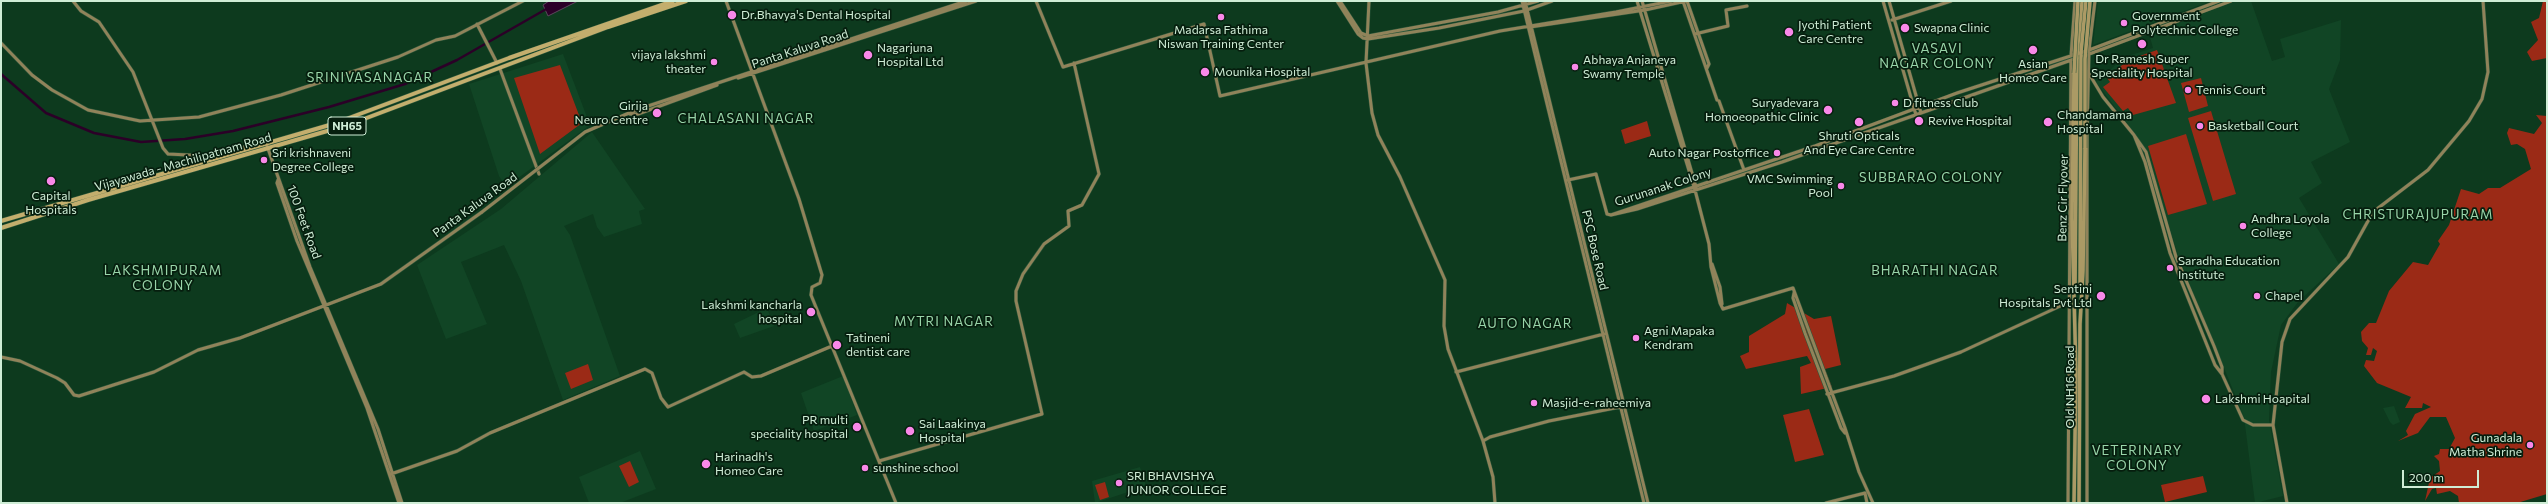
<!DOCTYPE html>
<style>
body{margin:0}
#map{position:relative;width:2548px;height:504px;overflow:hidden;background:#0d3a1e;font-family:Commissioner,sans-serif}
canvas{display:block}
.frame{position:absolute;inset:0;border:2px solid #cfedd6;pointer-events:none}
.scale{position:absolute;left:2402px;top:470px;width:77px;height:18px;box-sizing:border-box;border:2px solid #cfedd6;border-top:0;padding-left:5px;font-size:12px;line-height:14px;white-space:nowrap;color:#cfedd6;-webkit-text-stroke:3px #061e0e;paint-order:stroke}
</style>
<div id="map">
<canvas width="2548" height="504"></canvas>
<div class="frame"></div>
<div class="scale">200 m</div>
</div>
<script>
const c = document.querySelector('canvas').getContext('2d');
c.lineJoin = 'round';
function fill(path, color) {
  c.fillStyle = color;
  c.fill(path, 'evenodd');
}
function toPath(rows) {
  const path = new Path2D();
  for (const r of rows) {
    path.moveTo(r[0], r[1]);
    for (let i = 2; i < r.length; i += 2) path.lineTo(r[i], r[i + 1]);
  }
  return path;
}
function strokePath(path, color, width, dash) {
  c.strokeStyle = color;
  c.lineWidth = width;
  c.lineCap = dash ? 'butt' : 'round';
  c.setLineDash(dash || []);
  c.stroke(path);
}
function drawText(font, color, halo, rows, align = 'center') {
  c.font = font + ' Commissioner,sans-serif';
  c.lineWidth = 3.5;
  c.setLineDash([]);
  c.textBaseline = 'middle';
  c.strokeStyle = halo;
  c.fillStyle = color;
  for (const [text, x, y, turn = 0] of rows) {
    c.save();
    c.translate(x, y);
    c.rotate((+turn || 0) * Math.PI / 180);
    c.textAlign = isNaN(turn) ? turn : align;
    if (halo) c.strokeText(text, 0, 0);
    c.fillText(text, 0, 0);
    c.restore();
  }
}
const built = toPath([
 [2098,1,2211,1,2093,45],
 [2236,1,2251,1,2272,61,2285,57,2280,39,2341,20,2340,60,2329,89,2350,142,2311,162,2322,183,2299,198,2339,264,2298,302,2281,325,2271,372,2269,420,2283,496,2255,503,2244,417,2178,255,2145,147,2096,82,2125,57,2153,48,2149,34],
 [563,54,590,125,506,187,499,176,469,84],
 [592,132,645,209,639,211,642,224,604,237,597,227,593,214,564,226,570,235,620,376,563,400,521,281,504,245,461,262,487,324,446,339,417,265,501,209],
 [767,308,774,326,740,338,734,324],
 [843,376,857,415,814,431,801,393],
 [2394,406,2400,422,2393,425,2390,422,2383,408],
 [640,451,656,489,620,503,589,503,579,477],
 [1140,467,1146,486,1095,503,1092,481]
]);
const green = toPath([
 [2543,1,2547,1,2547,58,2532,61,2527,52,2538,40,2531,22,2539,18],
 [2157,50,2176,103,2133,115,2128,108,2123,111,2103,87,2110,82,2107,78,2128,60],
 [560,65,582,123,540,154,514,78],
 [2201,78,2208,106,2189,112,2181,83],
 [2211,111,2236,194,2213,201,2188,118],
 [2536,115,2547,116,2547,494,2517,503,2459,503,2458,496,2450,491,2437,494,2436,488,2432,489,2425,501,2430,478,2440,471,2439,461,2434,456,2439,454,2440,449,2449,449,2455,438,2446,417,2430,417,2418,433,2398,441,2408,435,2406,431,2415,414,2431,407,2423,403,2422,408,2405,408,2411,397,2377,383,2364,366,2366,360,2374,361,2377,351,2373,348,2371,355,2366,355,2368,348,2362,341,2361,332,2369,323,2376,323,2389,291,2413,262,2428,265,2440,244,2438,241,2449,225,2461,189,2479,194,2488,188,2500,188,2531,169,2525,149,2517,144,2511,145,2507,133,2509,128,2534,134,2542,123],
 [1647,121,1651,136,1625,144,1621,130],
 [2186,134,2207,204,2168,215,2148,146],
 [1787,303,1814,319,1831,316,1841,365,1825,369,1832,387,1801,394,1800,367,1811,363,1807,356,1746,369,1740,356,1749,352,1749,336,1785,314],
 [588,364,593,380,571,389,565,373],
 [1809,409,1824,455,1795,462,1783,415],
 [630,461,639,482,629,487,619,466],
 [2203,476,2207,492,2165,502,2161,485],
 [1105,482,1109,497,1100,500,1095,485]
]);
const water = toPath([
 [549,1,578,1,548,16,543,5,549,1]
]);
const canal = toPath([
 [1,74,46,113,94,133,141,142,185,139,233,131,329,107,405,84,457,60,548,8]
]);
const secondary = toPath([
 [73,1,81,11,99,22,133,72,163,148,168,154,208,156,260,143,266,143,310,267,378,429,402,503],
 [726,1,799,199,822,275,820,283,812,287,811,295,896,503],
 [1036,1,1063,67,1204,24,1220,96,1500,31,1616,12,1671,1],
 [1337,1,1358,34,1363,38,1368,39,1439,28,1524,11,1552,1],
 [1340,1,1361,33,1368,36,1498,12,1538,1],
 [1369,1,1366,63,1372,113,1378,135,1400,177,1445,280,1444,326,1448,349,1483,441,1493,477,1495,503],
 [1522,1,1644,503],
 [1525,1,1648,503],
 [1637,1,1695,190,1709,244,1711,267,1720,303,1723,309,1793,288,1845,428,1859,472,1873,503],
 [1642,1,1696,187],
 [1683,1,1717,100],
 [1687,1,1709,64,1707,68],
 [1883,1,1916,115],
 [1889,1,1921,113],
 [1892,20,1951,1],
 [477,24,497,63],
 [1530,27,1645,10,1686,1],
 [1695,34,1728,26,1726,10,1747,6],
 [1,43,32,75,52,90,88,110,140,121,199,117,281,95,398,57,436,40,455,36,523,1],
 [2071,56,2075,1],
 [2084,56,2231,1],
 [500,69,539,174],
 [2088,72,2103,97,2134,135,2145,162,2170,253,2215,365,2222,374,2243,420,2253,425,2273,425],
 [738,78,976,1],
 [1719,101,1744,170],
 [630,114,638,114,717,85],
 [2134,135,2146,152,2176,257,2214,346,2222,367,2222,374],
 [562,150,585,132,636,110,966,1],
 [278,180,277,183,297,241,367,408,399,503],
 [1568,180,1596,174,1607,214,1611,215],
 [1611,215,1637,209,1782,162,2077,58],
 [1611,215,1815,146,1957,93,2089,50,2219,1],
 [1712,264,1720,287,1722,304],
 [1794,293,1793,298,1805,333,1841,428,1845,433],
 [1,357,20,361,57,378,65,383,74,395,79,396,154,372,198,350,240,338,381,284,482,212],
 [1456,372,1604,334],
 [2069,374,2075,391],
 [1827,394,1894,376,1961,352,2069,302],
 [1483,441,1490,437,1549,421,1625,406],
 [879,461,1042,414,1016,301,1016,291,1023,274,1044,244,1069,226,1068,211,1082,205,1099,174,1074,63],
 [391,474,457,451,490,433,645,369,652,373,661,398,668,407,744,372,752,377,761,376,832,346],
 [1865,493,1867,503],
 [1826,503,1865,493],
 [2068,503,2071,60],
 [2087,503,2087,134,2089,50,2095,1],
 [2287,503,2273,425,2282,342,2290,319,2348,257,2373,212,2428,170,2469,121,2482,99,2488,72,2483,1]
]);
const primary = toPath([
 [2074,73,2072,218,2076,373,2074,503],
 [2080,290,2081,52,2086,1],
 [2075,291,2077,54,2082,1],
 [2079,503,2080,324,2083,271,2085,148]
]);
const highway = toPath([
 [1,221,333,124,509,58,673,1],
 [1,228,88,200,348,125,608,27,686,1]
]);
const secondaryBridge = toPath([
 [482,212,562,150]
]);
const primaryBridge = toPath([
 [2074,73,2078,1],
 [2085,148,2085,59,2090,1]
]);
const markers = [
 [732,15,5,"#f988e9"],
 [1221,17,4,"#f988e9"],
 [2124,23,4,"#f988e9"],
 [1905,28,5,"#f988e9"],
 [1789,32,5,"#f988e9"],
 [2142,44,5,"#f988e9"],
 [2033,50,5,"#f988e9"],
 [868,55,5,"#f988e9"],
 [714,62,4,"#f988e9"],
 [1575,67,4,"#f988e9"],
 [1205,72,5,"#f988e9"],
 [2188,90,4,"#f988e9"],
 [1895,103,4,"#f988e9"],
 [1828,110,5,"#f988e9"],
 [657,113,5,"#f988e9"],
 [1919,121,5,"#f988e9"],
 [1859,122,5,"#f988e9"],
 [2048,122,5,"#f988e9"],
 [2200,126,4,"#f988e9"],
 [1777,153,4,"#f988e9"],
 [264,160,4,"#f988e9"],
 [51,181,5,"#f988e9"],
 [1841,186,4,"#f988e9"],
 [2243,226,4,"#f988e9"],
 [2170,268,4,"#f988e9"],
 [2101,296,5,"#f988e9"],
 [2257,296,4,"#f988e9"],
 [811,312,5,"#f988e9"],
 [1636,338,4,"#f988e9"],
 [837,345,5,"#f988e9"],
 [2206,399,5,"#f988e9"],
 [1534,403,4,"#f988e9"],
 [857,427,5,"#f988e9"],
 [910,431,5,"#f988e9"],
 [2530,445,4,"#f988e9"],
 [706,464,5,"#f988e9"],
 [865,468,4,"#f988e9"],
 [1119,483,4,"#f988e9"]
];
const shields = [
 [347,126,38]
];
const shieldNames = [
 ["NH65",347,126]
];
const poiNames = [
 ["Dr.Bhavya's Dental Hospital",741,15],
 ["Government",2132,16],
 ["Polytechnic College",2132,30],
 ["Jyothi Patient",1798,25],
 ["Care Centre",1798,39],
 ["Swapna Clinic",1914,28],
 ["Madarsa Fathima",1221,30,"center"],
 ["Niswan Training Center",1221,44,"center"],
 ["Nagarjuna",877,48],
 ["Hospital Ltd",877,62],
 ["vijaya lakshmi",706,55,"right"],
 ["theater",706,69,"right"],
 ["Dr Ramesh Super",2142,59,"center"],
 ["Speciality Hospital",2142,73,"center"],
 ["Abhaya Anjaneya",1583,60],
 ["Swamy Temple",1583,74],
 ["Asian",2033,64,"center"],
 ["Homeo Care",2033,78,"center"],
 ["Mounika Hospital",1214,72],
 ["Tennis Court",2196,90],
 ["Suryadevara",1819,103,"right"],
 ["Homoeopathic Clinic",1819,117,"right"],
 ["D fitness Club",1903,103],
 ["Girija",648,106,"right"],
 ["Neuro Centre",648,120,"right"],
 ["Chandamama",2057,115],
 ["Hospital",2057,129],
 ["Revive Hospital",1928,121],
 ["Basketball Court",2208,126],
 ["Shruti Opticals",1859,136,"center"],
 ["And Eye Care Centre",1859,150,"center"],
 ["Sri krishnaveni",272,153],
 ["Degree College",272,167],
 ["Auto Nagar Postoffice",1769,153,"right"],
 ["VMC Swimming",1833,179,"right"],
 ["Pool",1833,193,"right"],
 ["Capital",51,196,"center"],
 ["Hospitals",51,210,"center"],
 ["Andhra Loyola",2251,219],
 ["College",2251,233],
 ["Saradha Education",2178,261],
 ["Institute",2178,275],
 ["Sentini",2092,289,"right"],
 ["Hospitals Pvt Ltd",2092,303,"right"],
 ["Chapel",2265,296],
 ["Lakshmi kancharla",802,305,"right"],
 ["hospital",802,319,"right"],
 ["Agni Mapaka",1644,331],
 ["Kendram",1644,345],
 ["Tatineni",846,338],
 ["dentist care",846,352],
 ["Lakshmi Hoapital",2215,399],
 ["Masjid-e-raheemiya",1542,403],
 ["PR multi",848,420,"right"],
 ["speciality hospital",848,434,"right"],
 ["Sai Laakinya",919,424],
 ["Hospital",919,438],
 ["Gunadala",2522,438,"right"],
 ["Matha Shrine",2522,452,"right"],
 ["Harinadh's",715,457],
 ["Homeo Care",715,471],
 ["sunshine school",873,468],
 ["SRI BHAVISHYA",1127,476],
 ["JUNIOR COLLEGE",1127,490]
];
const streetNames = [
 ["Panta Kaluva Road",800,49,-18],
 ["Vijayawada - Machilipatnam Road",183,162,-16],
 ["Gurunanak Colony",1663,187,-18],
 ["Benz Cir Flyover",2063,198,-89],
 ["Panta Kaluva Road",475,205,-36],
 ["100 Feet Road",304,222,70],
 ["PSC Bose Road",1595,250,77],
 ["Old NH16 Road",2070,387,-90]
];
const neighbourhoodNames = [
 ["VASAVI",1937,49],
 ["NAGAR COLONY",1937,64],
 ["SRINIVASANAGAR",370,78],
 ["CHALASANI NAGAR",746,119],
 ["SUBBARAO COLONY",1931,178],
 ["CHRISTURAJUPURAM",2418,215],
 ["LAKSHMIPURAM",163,271],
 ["COLONY",163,286],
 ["BHARATHI NAGAR",1935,271],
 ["MYTRI NAGAR",944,322],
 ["AUTO NAGAR",1525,324],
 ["VETERINARY",2137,451],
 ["COLONY",2137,466]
];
fill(built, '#114525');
fill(green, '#9b2a16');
fill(water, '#2b0027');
strokePath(water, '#5c475c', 1);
strokePath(canal, '#2b0027', 2.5);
strokePath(secondary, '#2c573b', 4);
strokePath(primary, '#2c573b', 4.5);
strokePath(highway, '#2c573b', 5);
strokePath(secondary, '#90835a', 3);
strokePath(primary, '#ab9a65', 3.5);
strokePath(highway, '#c3ae6d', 4);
strokePath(secondaryBridge, '#2c573b', 4, []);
strokePath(primaryBridge, '#2c573b', 4.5, []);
strokePath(secondaryBridge, '#90835a', 3);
strokePath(primaryBridge, '#ab9a65', 3.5);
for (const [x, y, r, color] of markers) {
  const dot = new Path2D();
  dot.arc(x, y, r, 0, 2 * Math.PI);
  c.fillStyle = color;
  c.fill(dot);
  strokePath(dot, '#061e0e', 1.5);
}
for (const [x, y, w] of shields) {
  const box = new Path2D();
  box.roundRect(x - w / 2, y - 9, w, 18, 3);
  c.fillStyle = '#061e0e';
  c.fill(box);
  strokePath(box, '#cfedd6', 1);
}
drawText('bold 11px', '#cfedd6', null, shieldNames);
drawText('12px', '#cfedd6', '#061e0e', poiNames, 'left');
drawText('12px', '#cfedd6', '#061e0e', streetNames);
c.letterSpacing = '1px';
drawText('13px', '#99d5a9', '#061e0e', neighbourhoodNames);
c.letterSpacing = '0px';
</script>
